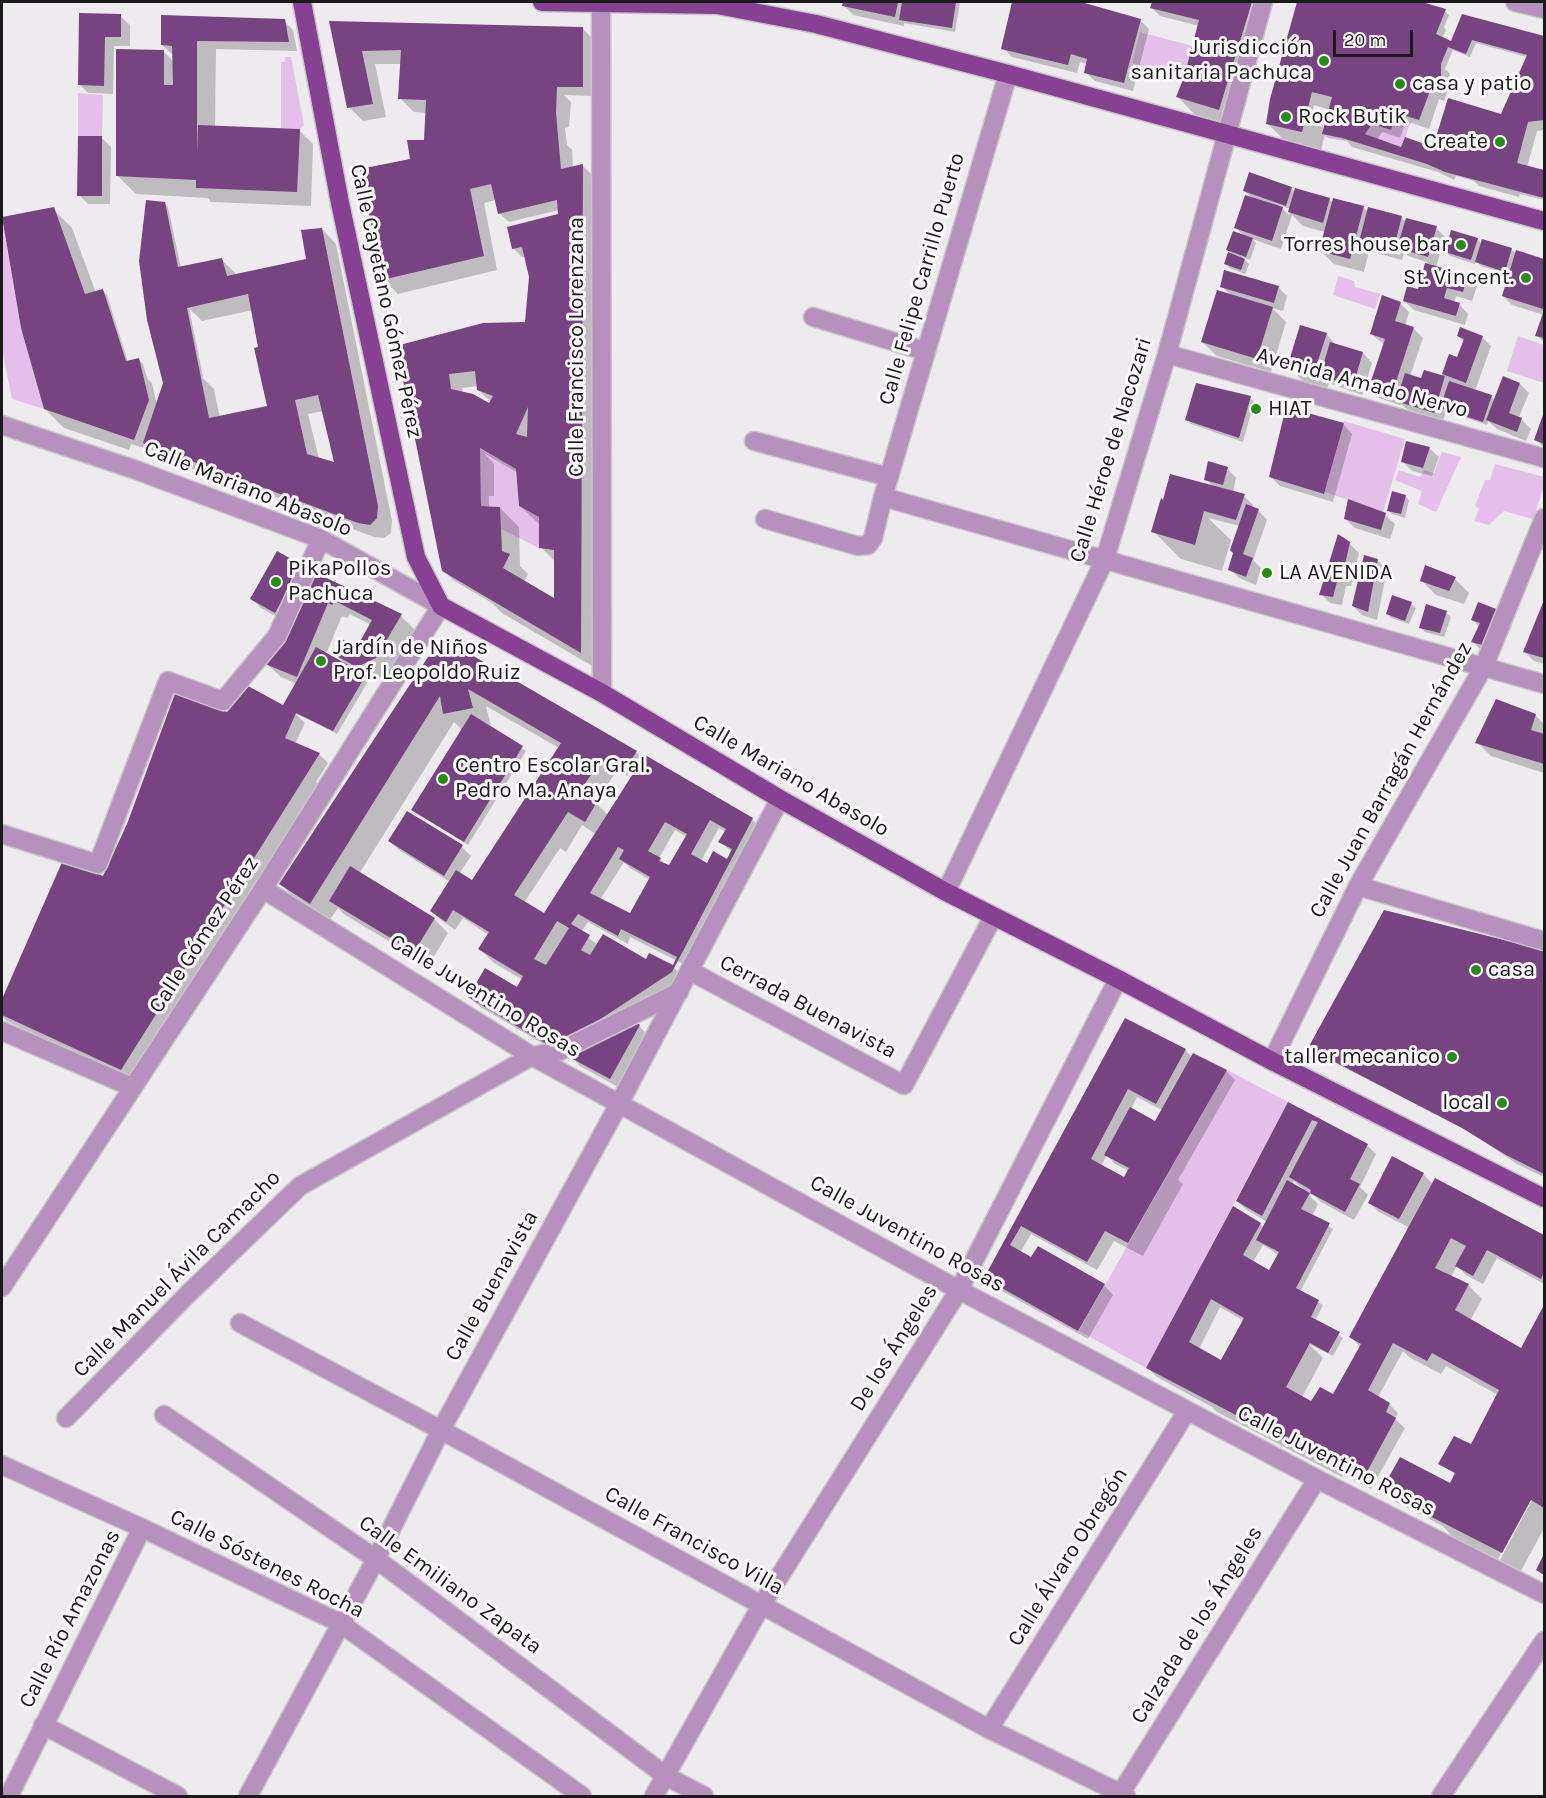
<!DOCTYPE html>
<meta charset="utf-8">
<style>
body{margin:0}
#map{position:relative;width:1546px;height:1798px;overflow:hidden;background:#eeebee;font-family:Karla,sans-serif}
canvas{display:block}
.frame{position:absolute;inset:0;border:3px solid #1b1a1b;pointer-events:none}
.scale{position:absolute;left:1333px;top:30px;width:80px;height:27px;box-sizing:border-box;border:3px solid #1b1a1b;border-top:0;padding-left:8px;font-size:18px;line-height:21px;white-space:nowrap;color:#1b1a1b;-webkit-text-stroke:4px #fbf8fb;paint-order:stroke}
</style>
<div id="map">
<canvas width="1546" height="1798"></canvas>
<div class="frame"></div>
<div class="scale">20 m</div>
</div>
<script>
const c = document.querySelector('canvas').getContext('2d');
c.lineJoin = 'round';
function fill(path, color) {
  c.fillStyle = color;
  c.fill(path, 'evenodd');
}
function toPath(rows) {
  const path = new Path2D();
  for (const r of rows) {
    path.moveTo(r[0], r[1]);
    for (let i = 2; i < r.length; i += 2) path.lineTo(r[i], r[i + 1]);
  }
  return path;
}
function strokePath(path, color, width, dash) {
  c.strokeStyle = color;
  c.lineWidth = width;
  c.lineCap = dash ? 'butt' : 'round';
  c.setLineDash(dash || []);
  c.stroke(path);
}
function drawText(font, color, halo, rows, align = 'center') {
  c.font = font + ' Karla,sans-serif';
  c.lineWidth = 6;
  c.setLineDash([]);
  c.textBaseline = 'middle';
  c.strokeStyle = halo;
  c.fillStyle = color;
  for (const [text, x, y, turn = 0] of rows) {
    c.save();
    c.translate(x, y);
    c.rotate((+turn || 0) * Math.PI / 180);
    c.textAlign = isNaN(turn) ? turn : align;
    if (halo) c.strokeText(text, 0, 0);
    c.fillText(text, 0, 0);
    c.restore();
  }
}
const green = toPath([
 [1140,32,1192,46,1184,77,1132,63],
 [285,57,291,57,304,125,300,129,281,128,281,62,285,62],
 [78,93,103,95,102,136,78,136],
 [1395,117,1411,122,1401,147,1365,134,1372,124,1391,130],
 [2,220,21,328,44,409,12,399,2,350],
 [1338,276,1354,281,1355,287,1380,294,1375,309,1333,295],
 [1518,336,1544,345,1544,383,1507,371],
 [1344,421,1405,439,1383,512,1325,492],
 [480,449,516,469,519,506,539,517,539,548,501,529,500,507,481,506],
 [1442,452,1461,457,1436,512,1418,504,1422,491,1395,480,1399,470,1420,477,1424,470,1434,473],
 [1495,464,1544,477,1544,486,1533,519,1504,511,1489,525,1474,521,1479,509,1475,506,1485,480,1490,480],
 [1227,1070,1288,1102,1146,1368,1079,1331]
]);
const shadow = toPath([
 [845,2,960,2,955,32,904,23,904,26,853,15,844,5],
 [1013,2,1077,2,1140,20,1149,29,1133,91,1095,81,1085,72,1087,64,1080,62,1077,73,1012,57,1003,48],
 [1153,2,1263,2,1233,84,1247,99,1238,128,1196,116,1178,97,1199,26,1160,16,1151,7],
 [1298,2,1417,2,1445,11,1449,15,1444,27,1446,30,1442,39,1452,43,1463,15,1544,38,1544,130,1537,131,1527,167,1544,172,1544,200,1520,194,1519,197,1479,186,1474,181,1456,176,1454,180,1438,172,1352,147,1347,141,1328,138,1325,135,1321,150,1286,142,1267,123,1271,99],
 [1476,43,1527,57,1506,118,1434,149,1402,149,1377,140,1382,132,1400,138,1406,121,1429,129,1439,99,1444,101,1449,87,1450,74,1445,69,1453,50,1470,57],
 [1314,105,1330,110,1324,129,1311,116],
 [81,14,120,16,130,25,130,46,114,46,113,94,88,93,79,84],
 [284,21,293,30,297,51,216,49,215,127,299,130,313,144,311,206,211,202,208,198,136,194,117,175,164,52,174,62,174,56,162,45],
 [331,23,583,29,592,38,592,96,564,95,571,102,569,127,565,128,567,145,572,150,573,167,582,165,591,174,591,242,596,247,599,670,502,613,492,603,453,580,443,570,398,347,526,323,531,276,526,257,522,257,513,248,560,215,559,210,509,222,499,213,496,200,484,203,497,270,398,294,384,280,412,160,426,142,427,113,414,112,400,98,402,64,375,64,386,117,363,121,349,107],
 [478,386,478,390,488,399,492,401,490,405,463,393,462,388],
 [484,453,518,473,520,506,540,525,541,547,556,563,555,600,524,582,528,574,520,566,519,527,500,508,489,508,489,496,494,496,494,464],
 [102,138,111,147,110,204,88,204,79,195],
 [1250,174,1292,189,1295,192,1329,199,1333,203,1363,207,1368,212,1369,209,1402,218,1406,222,1436,228,1445,237,1436,267,1467,276,1477,286,1472,301,1456,296,1454,303,1459,304,1468,314,1465,325,1414,310,1404,301,1419,290,1427,262,1408,256,1404,252,1402,260,1369,251,1364,272,1334,264,1320,250,1325,232,1303,226,1292,215,1281,249,1252,239,1256,243,1250,260,1242,257,1249,264,1245,274,1230,268,1225,264,1235,257,1228,250,1245,236,1236,228,1253,199,1244,190],
 [1279,205,1290,209,1289,215],
 [1371,244,1401,252,1400,255,1371,247],
 [164,203,168,207,181,268,222,260,236,274,307,260,322,229,336,244,392,521,391,533,384,538,374,537,307,512,302,507,233,481,233,484,159,457,145,443,144,448,131,444,129,450,64,428,45,409,53,209,72,228,96,293,103,291,107,295,128,362,139,360,143,364,147,378,152,383,157,405,165,383],
 [189,308,202,321,253,310,272,413,220,418,214,389,202,377,203,377],
 [324,411,336,465,319,459,308,414],
 [1477,239,1482,244,1511,249,1516,254,1517,252,1544,260,1544,343,1537,335,1544,315,1512,305,1503,296,1510,275,1481,266,1476,261,1475,264,1450,256,1446,252],
 [1221,286,1278,287,1287,296,1283,311,1272,308,1286,322,1271,372,1217,356,1202,342,1231,295],
 [1400,303,1409,312,1405,326,1413,328,1423,338,1410,376,1422,380,1442,377,1450,356,1458,359,1464,342,1458,336,1482,337,1491,346,1475,391,1491,396,1495,401,1504,378,1520,384,1529,393,1519,417,1531,429,1526,441,1497,429,1488,421,1487,425,1446,411,1443,421,1407,409,1401,404,1400,405,1379,398,1370,389,1385,345,1371,334],
 [1326,334,1337,346,1363,353,1372,363,1362,395,1329,383,1327,389,1303,381,1289,367],
 [1250,398,1254,402,1243,442,1191,424,1187,420],
 [1544,416,1544,448,1536,440],
 [1343,424,1352,434,1333,502,1280,486,1271,477],
 [1429,448,1439,457,1432,476,1412,471,1403,462],
 [1227,468,1236,478,1233,493,1244,496,1253,505,1252,508,1258,510,1267,520,1253,560,1261,568,1256,585,1239,578,1230,569,1240,526,1208,518,1231,540,1222,571,1181,559,1153,531,1164,501,1214,488,1206,479],
 [1405,496,1409,500,1405,518,1392,514,1388,510],
 [1385,515,1395,524,1390,539,1355,528,1345,519],
 [1349,543,1359,553,1351,586,1346,586,1342,605,1330,603,1321,594],
 [1377,560,1387,570,1377,620,1362,615,1353,606],
 [301,566,284,621,261,608,252,599],
 [1426,567,1455,579,1469,593,1464,604,1436,595,1422,581],
 [317,575,401,616,415,630,390,672,376,679,370,678,337,734,295,713,305,723,295,744,319,754,328,763,316,782,321,787,229,934,223,931,130,1078,7,1021,2,1016,2,1003,64,862,104,878,228,714,283,707,297,684,281,677,267,664],
 [350,614,371,625,357,649,335,654,345,664,326,654,342,616,347,618],
 [1411,604,1416,608,1409,624,1391,618,1387,614],
 [1544,607,1544,664,1534,661,1525,652],
 [1498,612,1512,626,1496,659,1487,656,1473,642,1480,627,1472,620],
 [1446,613,1451,617,1444,637,1425,632,1421,628],
 [429,658,636,752,640,756,627,776,617,770,596,803,608,815,752,819,761,829,689,967,630,937,628,944,588,922,581,932,598,945,674,968,683,977,681,981,565,1057,479,1006,469,997,517,989,523,980,494,963,480,949,489,935,463,918,455,930,441,920,431,911,450,882,399,850,390,841,462,847,471,856,459,874,473,882,559,748,486,706,491,727,526,751,468,845,417,813,462,730,454,722,359,874,434,919,448,933,429,965,345,915,338,908,329,921,299,903,281,884],
 [582,825,596,834,544,915,524,903,560,848,566,852],
 [719,828,726,832,720,842,732,852,727,861,707,865,701,861],
 [675,830,687,837,669,868,659,858],
 [624,862,630,868,650,880,631,915,600,900],
 [1535,715,1544,724,1544,773,1491,756,1477,742],
 [1385,912,1544,952,1544,1177,1517,1164,1468,1131,1314,1052,1310,1048],
 [1125,1020,1185,1050,1192,1057,1226,1071,1235,1080,1178,1180,1183,1184,1143,1256,1114,1241,1097,1270,1031,1234,1020,1253,1032,1259,1038,1248,1104,1285,1113,1295,1088,1339,995,1287,985,1278],
 [1137,1097,1162,1110,1156,1123,1131,1109],
 [1107,1155,1115,1164,1129,1171,1124,1179,1101,1166],
 [639,1026,648,1035,620,1088,580,1066,571,1056],
 [1289,1104,1367,1145,1376,1154,1360,1187,1368,1195,1354,1220,1321,1202,1311,1193,1304,1190,1318,1204,1312,1216,1333,1229,1300,1292,1323,1305,1315,1321,1343,1338,1333,1356,1309,1344,1323,1358,1302,1397,1312,1403,1334,1396,1361,1347,1350,1337,1410,1228,1379,1212,1370,1203,1423,1174,1433,1184,1436,1180,1544,1236,1544,1284,1497,1258,1483,1284,1466,1275,1457,1266,1451,1277,1468,1285,1482,1299,1470,1321,1522,1350,1544,1308,1544,1528,1521,1571,1500,1560,1532,1500,1530,1498,1498,1559,1452,1536,1443,1526,1392,1500,1383,1491,1450,1485,1456,1474,1440,1464,1471,1446,1498,1395,1446,1366,1441,1374,1409,1357,1403,1351,1378,1397,1389,1404,1398,1413,1395,1419,1405,1428,1371,1489,1343,1475,1342,1477,1217,1412,1212,1407,1157,1377,1148,1368,1260,1224,1264,1228,1267,1222,1247,1210,1237,1201],
 [1294,1181,1304,1190,1292,1185],
 [1263,1245,1279,1255,1270,1272,1253,1262],
 [1220,1307,1244,1321,1220,1361,1199,1349]
]);
const building = toPath([
 [843,2,898,2,895,17,842,6],
 [902,2,956,2,952,28,899,20],
 [1012,2,1081,2,1141,19,1124,83,1084,73,1087,59,1071,54,1068,65,1001,49],
 [1152,2,1252,2,1219,110,1176,97,1184,77,1199,20,1150,8],
 [1297,2,1422,2,1446,9,1436,34,1451,41,1462,14,1544,36,1544,120,1528,122,1517,163,1544,170,1544,198,1445,172,1427,164,1342,138,1322,134,1332,97,1312,92,1302,132,1266,124,1270,99],
 [1472,40,1527,55,1501,114,1448,98,1433,147,1405,137,1401,147,1365,134,1372,124,1391,130,1397,113,1419,120,1430,91,1435,93,1441,77,1441,64,1448,47,1466,54],
 [79,13,121,14,121,37,105,37,104,86,78,85],
 [161,15,285,19,289,42,197,41,197,152,198,125,300,129,297,192,196,188,196,180,116,176,116,49,164,50,164,85,173,85,172,46,161,45],
 [329,21,583,27,583,87,557,87,556,113,561,169,583,164,581,653,442,571,396,346,483,323,525,322,529,277,522,247,512,249,507,227,558,214,557,200,498,214,491,184,470,189,484,256,382,280,360,169,410,159,407,140,424,140,426,100,398,99,401,50,362,51,373,104,347,108],
 [475,371,477,390,493,396,489,403,473,394,451,389,449,374],
 [528,407,527,437,516,434],
 [480,448,516,469,519,506,539,517,539,548,554,550,554,598,503,568,510,554,502,551,500,507,481,506],
 [78,136,102,136,102,196,77,196],
 [1249,172,1292,187,1286,206,1243,191],
 [1295,188,1330,198,1323,223,1288,212],
 [1245,195,1283,207,1272,241,1234,228],
 [1333,198,1364,206,1350,259,1319,251],
 [146,200,165,202,178,267,222,258,227,276,306,259,301,230,322,228,378,506,377,518,370,525,358,523,143,443,163,383,147,320,139,261],
 [248,294,258,347,254,348,267,406,209,418,187,308],
 [318,395,334,462,307,454,295,400],
 [54,207,85,294,103,289,126,361,139,358,149,400,134,440,44,409,21,328,2,217],
 [1368,207,1402,216,1393,251,1359,242],
 [1406,218,1437,226,1428,257,1397,248],
 [1451,230,1478,238,1471,260,1445,252],
 [1233,231,1253,238,1246,257,1226,250],
 [1482,239,1512,248,1505,272,1475,262],
 [1516,250,1544,259,1543,309,1502,296],
 [1228,252,1245,259,1241,270,1224,264],
 [1425,263,1468,275,1463,292,1447,288,1444,298,1460,303,1456,316,1403,301,1407,286,1418,289],
 [1224,270,1279,286,1274,303,1220,287],
 [1217,290,1273,307,1257,359,1201,342],
 [1382,295,1401,302,1395,321,1414,327,1391,397,1368,390,1385,339,1370,334],
 [1544,310,1544,338,1535,336],
 [1300,325,1327,333,1313,376,1287,368],
 [1460,327,1483,336,1466,383,1442,374,1449,354,1457,357,1464,339,1457,336],
 [1330,342,1363,352,1353,386,1320,376],
 [1424,370,1445,376,1434,413,1396,401,1405,373,1421,378],
 [1503,376,1520,383,1509,413,1522,418,1517,432,1486,420],
 [1449,381,1492,395,1483,422,1440,408],
 [1196,383,1251,396,1239,438,1185,420],
 [1286,407,1344,423,1324,494,1269,477],
 [1544,412,1544,444,1534,440],
 [1406,441,1430,447,1423,468,1401,462],
 [1208,461,1228,467,1223,485,1204,480],
 [1170,474,1245,494,1236,520,1204,511,1195,545,1151,532,1161,498,1163,500],
 [1392,491,1406,495,1401,514,1387,511],
 [1348,499,1386,513,1381,530,1344,519],
 [1246,504,1259,509,1243,554,1253,558,1246,577,1228,570,1233,553,1230,550],
 [1338,534,1350,542,1342,578,1338,578,1333,597,1319,595],
 [277,551,302,565,275,613,250,599],
 [1364,555,1378,559,1368,612,1352,606],
 [1425,565,1456,577,1449,591,1420,581],
 [316,573,402,614,376,658,361,665,353,665,333,654,342,639,357,647,372,620,335,601,332,605,328,603,297,677,265,664,283,642],
 [1392,595,1412,602,1405,621,1386,614],
 [1544,600,1544,658,1523,652],
 [1478,602,1499,610,1482,645,1471,642,1480,623,1471,620],
 [1426,604,1447,611,1440,633,1419,628],
 [316,647,366,675,333,731,296,713,285,738,320,753,121,1070,2,1015,2,999,63,860,103,876,127,824,176,691,227,712,248,686,283,705],
 [463,650,637,751,622,773,601,760,580,791,597,802,585,822,568,812,514,895,544,913,645,755,753,818,672,972,555,1049,468,997,485,968,517,987,523,976,478,949,489,932,453,910,446,922,430,911,456,870,472,880,561,743,468,689,473,708,443,714,440,696,310,904,279,884,428,657],
 [710,820,726,829,718,842,732,849,727,859,713,851,707,863,691,854],
 [665,822,687,834,669,865,659,861,661,858,648,851],
 [618,847,624,850,619,859,650,877,630,913,590,893],
 [578,914,618,936,621,929,677,957,673,965,649,953,646,959,603,934,590,955,581,950,590,935,571,924],
 [557,921,569,928,546,965,534,959],
 [1496,699,1536,714,1531,730,1544,734,1544,764,1475,743],
 [471,714,523,746,464,842,411,810],
 [407,811,463,845,444,876,388,841],
 [350,866,435,918,414,952,329,901],
 [1384,910,1544,950,1544,1174,1506,1155,1462,1128,1308,1048],
 [1125,1018,1186,1049,1156,1104,1128,1089,1091,1159,1124,1177,1129,1168,1104,1155,1130,1107,1155,1121,1193,1053,1227,1070,1128,1243,1105,1231,1087,1262,1021,1226,1010,1245,1031,1257,1038,1246,1105,1284,1078,1331,984,1278],
 [637,1023,640,1025,610,1079,569,1057,570,1054],
 [1288,1102,1368,1144,1350,1179,1360,1184,1345,1212,1310,1193,1311,1190,1289,1177,1318,1122,1312,1120,1262,1216,1236,1201],
 [1392,1156,1424,1173,1399,1219,1368,1203],
 [1435,1178,1544,1235,1544,1272,1541,1279,1487,1250,1473,1276,1455,1266,1466,1246,1451,1238,1435,1268,1469,1284,1455,1310,1521,1348,1544,1305,1544,1508,1531,1500,1502,1553,1381,1491,1400,1457,1450,1483,1455,1473,1438,1464,1454,1436,1471,1444,1499,1390,1432,1353,1427,1361,1393,1343,1368,1390,1390,1403,1386,1412,1396,1418,1362,1481,1146,1368,1233,1206,1261,1223,1243,1255,1269,1270,1279,1252,1256,1240,1287,1180,1310,1193,1301,1209,1330,1223,1296,1288,1319,1300,1311,1317,1340,1332,1328,1353,1310,1343,1286,1387,1311,1401,1320,1387,1333,1394,1361,1344,1349,1337],
 [1211,1299,1244,1318,1221,1360,1189,1342],
 [1544,1554,1544,1575,1536,1570]
]);
const minor = toPath([
 [601,2,602,693],
 [1515,2,1544,9],
 [813,317,925,351],
 [1167,354,1544,458],
 [2,425,136,470,321,539,441,606,263,889,2,1287],
 [754,441,889,477],
 [883,497,1544,684],
 [765,519,858,546,868,545,873,538,883,497,1008,74],
 [2,834,98,864,168,681,223,701,277,636,321,539],
 [1358,886,1544,941],
 [263,889,532,1056,959,1290,1317,1479,1544,1594],
 [946,892,1105,559,1167,354,1263,2],
 [690,971,904,1085,993,917],
 [2,1031,132,1087],
 [1272,1061,1358,886,1484,666,1544,518],
 [240,1323,441,1430,989,1729,1126,1796],
 [164,1415,376,1559,666,1776,704,1796],
 [66,1418,188,1294,300,1186,532,1056,560,1051,679,992],
 [2,1465,142,1528,340,1623,582,1796],
 [43,1725,178,1796],
 [989,1729,1187,1411],
 [9,1796,142,1528],
 [248,1796,376,1559,441,1430,619,1104,780,799],
 [654,1796,761,1606,959,1290,1118,979],
 [1119,1796,1317,1479],
 [1441,1796,1544,1641]
]);
const major = toPath([
 [302,2,340,203,416,557,441,606,602,693,780,799,946,892,1118,979,1272,1061,1544,1198],
 [542,2,717,5,816,24,1008,74,1544,221]
]);
const markers = [
 [1324,61,6,"#238e11"],
 [1400,84,6,"#238e11"],
 [1286,117,6,"#238e11"],
 [1500,142,6,"#238e11"],
 [1461,245,6,"#238e11"],
 [1526,278,6,"#238e11"],
 [1256,409,6,"#238e11"],
 [1267,573,6,"#238e11"],
 [276,582,6,"#238e11"],
 [321,661,6,"#238e11"],
 [443,779,6,"#238e11"],
 [1476,970,6,"#238e11"],
 [1452,1057,6,"#238e11"],
 [1502,1103,6,"#238e11"]
];
const poiNames = [
 ["Jurisdicción",1312,48,"right"],
 ["sanitaria Pachuca",1312,73,"right"],
 ["casa y patio",1412,84],
 ["Rock Butik",1298,117],
 ["Create",1488,142,"right"],
 ["Torres house bar",1449,245,"right"],
 ["St. Vincent.",1514,278,"right"],
 ["HIAT",1268,409],
 ["PikaPollos",288,569],
 ["Pachuca",288,594],
 ["LA AVENIDA",1279,573],
 ["Jardín de Niños",333,648],
 ["Prof. Leopoldo Ruiz",333,673],
 ["Centro Escolar Gral.",455,766],
 ["Pedro Ma. Anaya",455,791],
 ["casa",1488,970],
 ["taller mecanico",1440,1057,"right"],
 ["local",1490,1103,"right"]
];
const streetNames = [
 ["Calle Felipe Carrillo Puerto",922,279,-74],
 ["Calle Cayetano Gómez Pérez",386,301,78],
 ["Calle Francisco Lorenzana",577,347,-90],
 ["Avenida Amado Nervo",1362,383,15],
 ["Calle Héroe de Nacozari",1111,450,-73],
 ["Calle Mariano Abasolo",248,489,22],
 ["Calle Mariano Abasolo",791,776,30],
 ["Calle Juan Barragán Hernández",1391,780,-61],
 ["Calle Gómez Pérez",204,935,-57],
 ["Calle Juventino Rosas",485,996,31],
 ["Cerrada Buenavista",808,1007,28],
 ["Calle Juventino Rosas",907,1234,29],
 ["Calle Manuel Ávila Camacho",177,1274,-45],
 ["Calle Buenavista",492,1286,-61],
 ["De los Ángeles",894,1348,-58],
 ["Calle Juventino Rosas",1336,1461,27],
 ["Calle Francisco Villa",694,1541,29],
 ["Calle Álvaro Obregón",1068,1557,-58],
 ["Calle Sóstenes Rocha",267,1564,27],
 ["Calle Emiliano Zapata",450,1585,36],
 ["Calle Río Amazonas",70,1619,-63],
 ["Calzada de los Ángeles",1197,1625,-58]
];
fill(green, '#e3bfe9');
fill(shadow, '#0003');
fill(building, '#774380');
strokePath(minor, '#c8c5c8', 21);
strokePath(major, '#c8c5c8', 21);
strokePath(minor, '#b791be', 18);
strokePath(major, '#874193', 18);
for (const [x, y, r, color] of markers) {
  const dot = new Path2D();
  dot.arc(x, y, r, 0, 2 * Math.PI);
  c.fillStyle = color;
  c.fill(dot);
  strokePath(dot, '#fbf8fb', 2);
}
drawText('22px', '#1b1a1b', '#fbf8fb', poiNames, 'left');
drawText('22px', '#1b1a1b', '#fbf8fb', streetNames);
</script>
